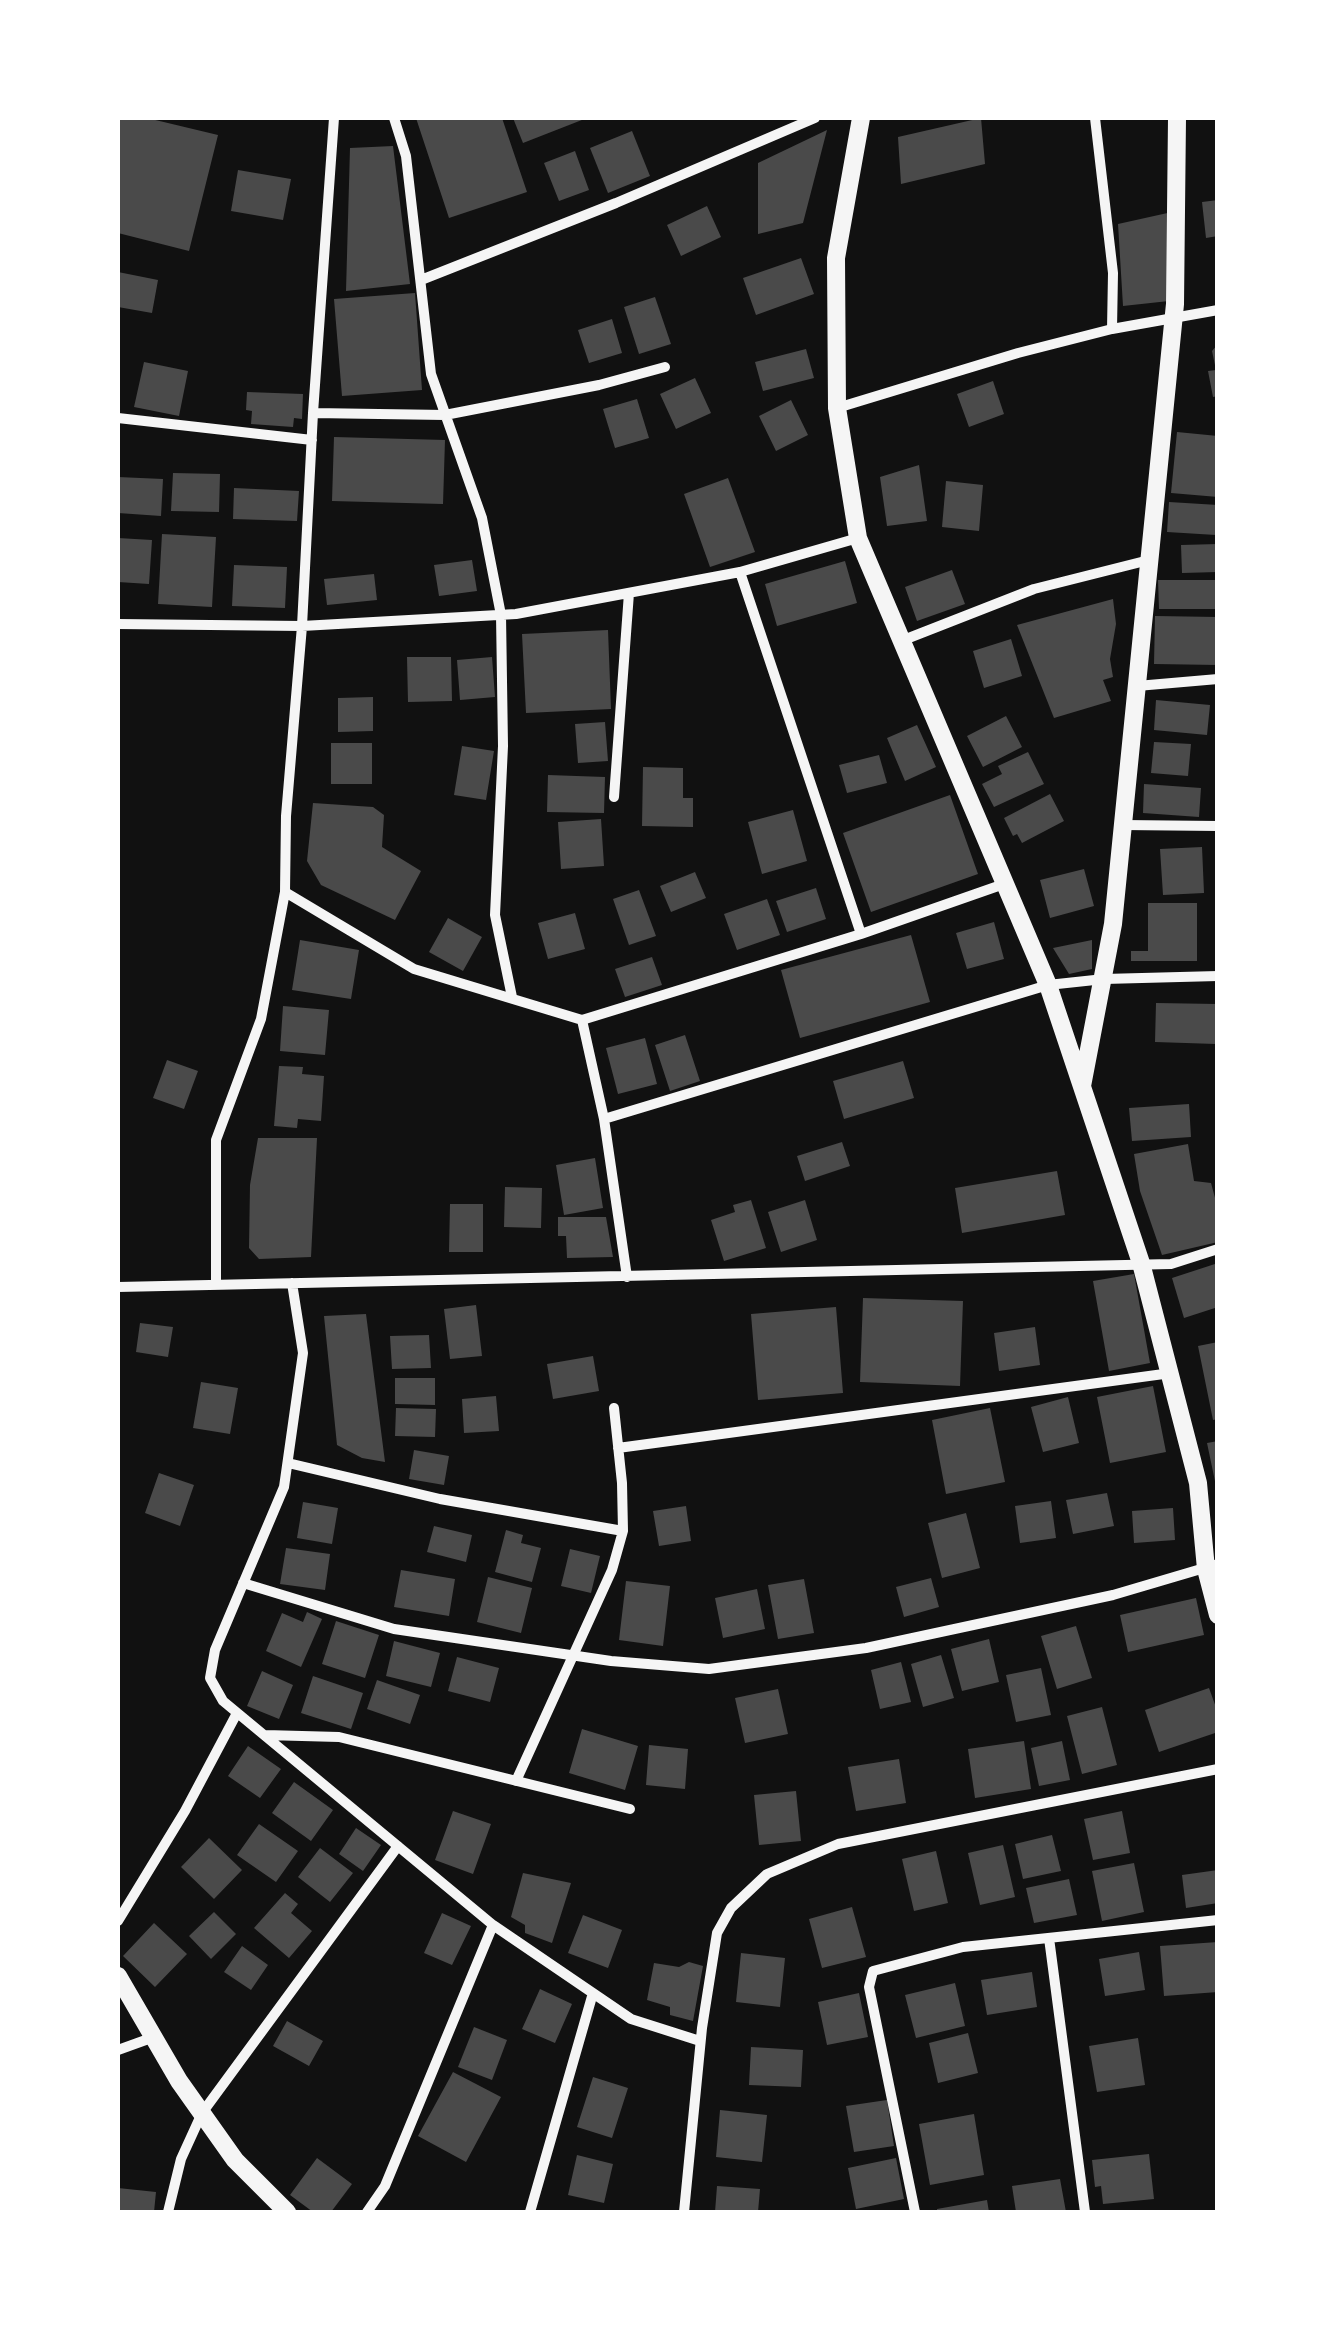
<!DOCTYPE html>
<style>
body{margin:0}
#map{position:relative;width:1335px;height:2330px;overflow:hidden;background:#111;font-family:"Work Sans",sans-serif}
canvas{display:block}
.frame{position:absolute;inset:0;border:120px solid #fff;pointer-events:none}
</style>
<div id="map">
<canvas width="1335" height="2330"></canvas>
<div class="frame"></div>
</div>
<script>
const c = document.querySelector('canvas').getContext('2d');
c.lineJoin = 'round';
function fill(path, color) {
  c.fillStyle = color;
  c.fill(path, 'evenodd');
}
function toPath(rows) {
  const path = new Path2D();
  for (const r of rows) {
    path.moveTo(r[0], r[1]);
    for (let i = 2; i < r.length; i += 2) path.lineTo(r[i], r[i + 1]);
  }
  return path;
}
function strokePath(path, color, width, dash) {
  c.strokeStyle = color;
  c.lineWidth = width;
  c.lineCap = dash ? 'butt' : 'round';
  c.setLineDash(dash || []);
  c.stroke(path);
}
const building = toPath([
 [118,118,147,118,218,135,189,251,118,233],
 [416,118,502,118,527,192,449,218],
 [513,118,587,118,523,143],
 [981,118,985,164,901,184,898,137],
 [827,130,803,223,758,234,758,163],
 [632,131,650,176,608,193,590,148],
 [393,146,410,284,346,291,350,148],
 [575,151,589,190,559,201,544,163],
 [238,170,291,179,283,220,231,211],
 [1218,200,1218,236,1206,238,1202,202],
 [707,206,721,237,681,256,667,225],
 [1172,212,1169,301,1123,306,1118,224],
 [801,258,814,294,756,315,743,278],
 [118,272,158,280,152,313,118,307],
 [415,293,422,390,342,396,334,299],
 [655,297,671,344,639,354,624,307],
 [612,319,622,353,589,363,578,330],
 [1218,344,1218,396,1213,397,1208,371,1216,370,1212,351],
 [806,349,814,378,763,391,755,362],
 [144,362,188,371,179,416,134,407],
 [695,378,711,413,676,429,660,394],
 [993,381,1004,414,969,427,957,394],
 [247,392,303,394,302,419,294,418,293,427,251,424,252,411,246,410],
 [637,399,649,438,615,448,603,409],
 [791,400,808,435,776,451,759,416],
 [1177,432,1218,436,1218,497,1171,493],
 [334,437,445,440,443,504,332,501],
 [919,465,927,521,887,526,880,477],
 [173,473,220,474,219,512,171,511],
 [118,477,163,479,161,516,118,513],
 [728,478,755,552,710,567,684,494],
 [946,481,983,485,979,531,942,527],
 [234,488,299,491,297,521,233,519],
 [1169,502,1218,505,1216,535,1167,532],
 [162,534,216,537,212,607,158,604],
 [118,538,152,540,149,584,118,582],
 [1218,544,1218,572,1182,573,1181,545],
 [472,560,477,591,439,596,434,565],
 [845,561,857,603,777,626,765,584],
 [234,565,287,567,285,608,232,606],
 [952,570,965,604,917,621,905,587],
 [374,574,377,600,327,605,324,579],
 [1158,580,1218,580,1218,609,1159,609],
 [1113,599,1116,624,1110,659,1113,677,1103,680,1111,701,1054,718,1017,625],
 [1155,616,1218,617,1218,665,1154,664],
 [608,630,611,709,526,713,522,634],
 [1011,639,1022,676,984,688,973,651],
 [407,657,451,657,452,701,408,702],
 [492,657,495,697,460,700,457,660],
 [373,697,373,731,338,732,338,698],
 [1156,700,1210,705,1207,735,1154,730],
 [1006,716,1022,747,983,767,967,736],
 [605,722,608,761,578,763,575,724],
 [917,725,936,767,905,781,887,738],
 [1154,742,1191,744,1188,776,1151,773],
 [331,743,372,743,372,784,331,784],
 [462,746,494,751,486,800,454,795],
 [1028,752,1044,784,994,807,982,784,1002,774,998,766],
 [879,755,887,783,847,793,839,765],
 [643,767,683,768,683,798,693,798,693,827,642,826],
 [548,775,605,777,604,813,547,812],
 [1144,784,1201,788,1199,817,1143,813],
 [1050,794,1064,821,1022,843,1017,834,1013,836,1004,818],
 [950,795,978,874,871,912,843,833],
 [313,803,373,807,384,815,382,847,421,871,395,920,321,885,307,861],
 [793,810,807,861,762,874,748,822],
 [601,819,604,866,561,869,558,822],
 [1202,847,1204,893,1163,895,1160,849],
 [1084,869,1094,906,1050,918,1040,880],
 [695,872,706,898,671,912,660,886],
 [816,888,826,919,787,932,776,901],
 [639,890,656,936,629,945,613,899],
 [767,899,780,935,737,950,724,914],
 [1148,903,1197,903,1197,961,1131,961,1131,951,1148,951],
 [575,913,585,949,548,959,538,923],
 [448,918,482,937,463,971,429,952],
 [994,922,1004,959,967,969,956,933],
 [911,935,930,1002,800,1038,781,970],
 [300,940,359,950,351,999,292,990],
 [1092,940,1092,969,1069,974,1053,948],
 [652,957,662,985,625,997,615,969],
 [1156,1003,1217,1004,1216,1044,1155,1042],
 [283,1006,329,1010,325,1055,280,1051],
 [685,1035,700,1081,670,1091,655,1045],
 [645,1038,657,1084,618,1094,606,1048],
 [167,1060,198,1071,184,1109,153,1098],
 [903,1061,914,1098,844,1119,833,1081],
 [279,1066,303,1067,302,1074,324,1076,321,1121,298,1119,297,1128,274,1126],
 [1189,1104,1191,1137,1132,1141,1129,1108],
 [258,1138,317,1138,311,1257,259,1259,249,1248,250,1185],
 [842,1142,850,1166,805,1181,797,1156],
 [1188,1144,1194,1181,1211,1183,1218,1209,1218,1242,1162,1255,1140,1191,1134,1154],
 [595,1158,603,1208,564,1215,556,1165],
 [1057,1171,1065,1215,962,1233,955,1188],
 [505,1187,542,1188,541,1228,504,1227],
 [751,1200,766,1248,724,1261,711,1220,735,1212,733,1205],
 [805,1200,817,1240,781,1252,768,1212],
 [450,1204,483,1204,483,1252,449,1252],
 [558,1217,606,1217,613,1257,567,1258,566,1236,558,1236],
 [1218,1263,1218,1307,1184,1318,1172,1278],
 [1134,1274,1150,1363,1109,1371,1093,1281],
 [863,1298,963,1301,960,1386,860,1382],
 [476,1305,482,1356,450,1359,444,1309],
 [836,1307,843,1393,758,1400,751,1314],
 [366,1314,385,1462,362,1458,337,1445,324,1316],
 [140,1323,173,1327,168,1357,136,1352],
 [1035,1327,1040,1365,999,1371,994,1333],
 [429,1335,431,1368,392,1369,390,1336],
 [1218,1342,1218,1419,1213,1420,1198,1346],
 [593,1356,599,1391,553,1399,547,1364],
 [395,1378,435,1378,435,1405,395,1404],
 [201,1382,238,1388,230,1434,193,1428],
 [1153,1386,1166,1452,1110,1463,1097,1397],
 [496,1396,499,1431,464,1433,462,1399],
 [1068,1397,1079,1443,1043,1452,1031,1407],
 [396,1408,436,1409,435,1437,395,1436],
 [990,1408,1005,1482,946,1494,932,1420],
 [1218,1441,1218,1486,1216,1486,1207,1443],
 [414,1450,449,1456,444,1485,409,1479],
 [159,1473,194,1485,180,1526,145,1513],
 [1107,1493,1114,1526,1073,1534,1066,1500],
 [1051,1501,1056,1538,1020,1543,1015,1506],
 [303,1502,338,1508,332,1544,297,1538],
 [686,1506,691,1541,659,1546,653,1511],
 [1173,1508,1175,1540,1134,1543,1132,1511],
 [966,1513,980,1568,942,1578,928,1523],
 [434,1526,472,1535,466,1562,427,1552],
 [506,1530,523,1535,521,1543,541,1548,532,1582,495,1572],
 [286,1548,330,1554,325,1590,280,1584],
 [570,1549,600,1556,591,1593,561,1586],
 [401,1570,455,1579,449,1616,394,1607],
 [488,1577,532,1588,521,1633,477,1622],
 [931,1578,939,1607,904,1617,896,1587],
 [804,1579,814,1633,778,1639,768,1585],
 [626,1581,670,1586,663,1646,619,1640],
 [757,1589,765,1629,723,1638,715,1598],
 [1196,1598,1204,1635,1128,1652,1120,1615],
 [307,1612,322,1619,301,1667,266,1651,282,1613,303,1622],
 [336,1621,379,1635,365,1678,322,1664],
 [1076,1626,1092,1678,1057,1689,1041,1636],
 [989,1639,999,1682,962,1691,951,1649],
 [394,1641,440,1653,431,1687,386,1676],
 [941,1655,954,1698,923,1707,911,1664],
 [457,1657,499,1668,490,1702,448,1691],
 [901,1662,911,1702,880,1709,871,1670],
 [1041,1668,1051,1715,1016,1722,1006,1675],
 [262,1671,293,1685,279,1719,247,1706],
 [313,1676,363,1693,351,1729,301,1713],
 [377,1680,420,1695,410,1724,367,1709],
 [1209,1688,1218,1713,1218,1732,1159,1752,1145,1710],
 [778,1689,788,1734,745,1743,735,1698],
 [1102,1707,1117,1765,1082,1774,1067,1716],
 [582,1729,638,1746,625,1790,569,1773],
 [1024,1741,1031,1789,975,1798,968,1749],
 [1062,1741,1070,1780,1039,1786,1031,1748],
 [649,1745,688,1749,685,1789,646,1785],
 [248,1746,281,1769,260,1798,228,1776],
 [899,1759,906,1803,856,1811,848,1767],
 [294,1782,333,1810,311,1841,272,1813],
 [796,1791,801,1841,759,1845,754,1795],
 [453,1811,491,1824,473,1874,435,1860],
 [1122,1811,1130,1853,1093,1860,1084,1819],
 [259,1824,298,1851,276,1882,237,1855],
 [356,1828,381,1845,363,1871,339,1854],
 [1052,1835,1061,1871,1023,1879,1015,1844],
 [209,1838,242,1870,214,1899,181,1867],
 [1003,1845,1015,1897,980,1905,968,1853],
 [320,1848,353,1873,330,1902,298,1877],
 [936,1851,948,1903,914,1911,902,1859],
 [1134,1863,1144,1912,1102,1921,1092,1871],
 [1218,1870,1218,1903,1186,1908,1182,1875],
 [523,1873,571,1883,552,1943,525,1933,525,1925,511,1917],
 [1069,1879,1077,1915,1034,1923,1026,1888],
 [285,1893,298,1904,291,1913,312,1931,289,1958,254,1928],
 [852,1907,866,1957,822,1968,809,1919],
 [214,1912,236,1934,211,1959,189,1936],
 [442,1913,471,1926,452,1965,424,1953],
 [583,1915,622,1930,608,1968,568,1953],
 [154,1923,187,1954,155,1987,123,1956],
 [1218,1942,1218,1992,1164,1996,1160,1946],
 [242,1946,268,1965,251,1990,224,1972],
 [1139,1952,1145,1990,1105,1996,1099,1959],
 [741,1953,785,1958,780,2007,736,2002],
 [689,1962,703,1966,693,2021,670,2015,670,2007,647,2000,654,1963,679,1967],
 [1032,1972,1037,2007,987,2015,981,1980],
 [955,1983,965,2026,916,2038,905,1995],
 [540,1989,572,2004,555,2043,522,2029],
 [859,1993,868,2037,827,2045,818,2002],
 [287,2021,323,2041,309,2066,273,2046],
 [474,2027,507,2040,492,2080,458,2067],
 [968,2033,978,2073,938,2083,929,2043],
 [1138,2038,1145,2085,1097,2092,1089,2046],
 [751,2047,803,2050,801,2087,749,2085],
 [453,2072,501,2097,466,2162,418,2136],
 [593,2077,628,2088,612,2138,577,2127],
 [887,2100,894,2146,854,2152,846,2106],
 [720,2110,767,2115,762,2162,716,2157],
 [974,2114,984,2175,930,2185,919,2124],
 [1149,2154,1154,2199,1103,2204,1101,2186,1095,2187,1092,2160],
 [577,2155,613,2164,604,2203,568,2195],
 [317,2158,352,2184,331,2212,313,2212,290,2195],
 [896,2158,904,2199,856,2209,848,2168],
 [1060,2179,1066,2212,1016,2212,1012,2186],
 [717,2186,760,2189,758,2212,715,2212],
 [118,2188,156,2192,154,2212,118,2212],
 [987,2200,989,2212,937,2212,937,2209]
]);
const minor = toPath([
 [394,118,406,156,431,374,482,518,501,615,503,746,495,915,512,997],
 [1095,118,1113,273,1112,329],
 [421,280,616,203,815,118],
 [837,408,1018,353,1112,329,1218,310],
 [313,413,445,415,599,385,665,367],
 [118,418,312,440],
 [740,572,861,934],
 [118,624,302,626,516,614,740,572,858,538],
 [901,641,1034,589,1149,560],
 [1137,686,1218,679],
 [614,797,629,593],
 [1123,825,1218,826],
 [285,892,414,969,582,1020,861,934,1004,884],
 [582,1020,604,1119,627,1277],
 [604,1119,1048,985,1104,979,1218,976],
 [292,1283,303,1353,284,1487,215,1650,210,1678,223,1701,493,1925,631,2019,700,2041],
 [216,1285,216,1140,261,1019,285,892,286,816,302,626,313,413,334,118],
 [118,1287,1171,1264,1218,1249],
 [618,1448,1171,1373],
 [288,1463,440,1499,623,1531],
 [243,1583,394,1629,611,1661,709,1669,866,1648,1113,1595,1218,1564],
 [265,1735,339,1737,630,1809],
 [516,1781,612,1570,623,1531,622,1483,614,1408],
 [118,1921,185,1811,237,1713],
 [1049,1938,1085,2212],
 [118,2050,154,2037],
 [168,2212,181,2159,202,2113,398,1846],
 [367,2212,385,2186,493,1925],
 [530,2212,593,1993],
 [684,2212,702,2028,717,1933,731,1908,767,1874,838,1844,1218,1769],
 [915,2212,869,1987,873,1971,963,1947,1218,1920]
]);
const tertiary = toPath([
 [861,118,836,258,837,408,858,538,1048,985,1141,1263,1198,1483,1206,1569,1218,1615],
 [1082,1086,1113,924,1175,304,1177,118],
 [118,1976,179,2081,235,2160,287,2212]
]);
fill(building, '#4a4a4a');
strokePath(minor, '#f5f5f5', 10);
strokePath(tertiary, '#f5f5f5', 18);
</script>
